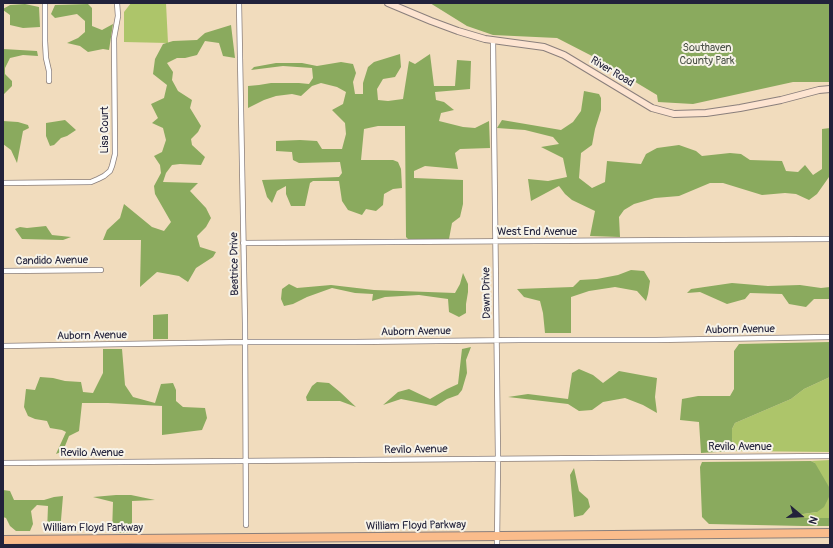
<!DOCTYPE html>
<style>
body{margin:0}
#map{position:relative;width:833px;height:548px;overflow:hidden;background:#f1dcbd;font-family:Pangolin,sans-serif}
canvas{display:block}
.frame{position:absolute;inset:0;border:4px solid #22223b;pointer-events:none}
.north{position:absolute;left:781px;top:496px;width:40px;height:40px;-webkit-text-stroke:3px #f7f3e8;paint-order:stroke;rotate:109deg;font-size:11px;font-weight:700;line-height:16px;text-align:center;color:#22223b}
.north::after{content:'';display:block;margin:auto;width:14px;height:18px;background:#22223b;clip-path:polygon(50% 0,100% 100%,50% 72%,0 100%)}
</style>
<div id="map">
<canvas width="833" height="548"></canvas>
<div class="frame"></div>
<div class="north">N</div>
</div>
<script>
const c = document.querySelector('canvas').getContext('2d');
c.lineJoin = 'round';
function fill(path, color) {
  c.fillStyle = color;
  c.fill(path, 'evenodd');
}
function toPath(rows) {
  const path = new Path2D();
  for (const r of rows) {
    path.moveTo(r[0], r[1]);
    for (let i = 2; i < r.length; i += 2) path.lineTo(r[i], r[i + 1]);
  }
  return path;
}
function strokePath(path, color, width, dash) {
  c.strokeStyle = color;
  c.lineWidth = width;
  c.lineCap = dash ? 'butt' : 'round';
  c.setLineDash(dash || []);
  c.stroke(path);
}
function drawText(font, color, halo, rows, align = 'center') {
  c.font = font + ' Pangolin,sans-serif';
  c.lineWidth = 4;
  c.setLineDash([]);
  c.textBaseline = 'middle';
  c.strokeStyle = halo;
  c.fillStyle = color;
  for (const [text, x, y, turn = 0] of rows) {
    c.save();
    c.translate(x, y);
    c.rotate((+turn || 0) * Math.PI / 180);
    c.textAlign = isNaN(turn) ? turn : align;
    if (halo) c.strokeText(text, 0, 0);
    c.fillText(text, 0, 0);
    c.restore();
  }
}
const green = toPath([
 [131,3,166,3,168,43,124,42,124,12],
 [830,377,830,452,734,451,732,438,732,429,735,423,791,399,804,389],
 [830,460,830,518,798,518,796,515,817,512,815,463,811,461]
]);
const forest = toPath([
 [430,3,830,3,830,82,793,82,693,104,658,102,657,95,592,56,557,38,493,35,467,26],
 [25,4,39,7,40,27,23,28,10,25,10,15,3,10,3,9,10,5],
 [88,4,92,8,92,26,102,30,113,24,109,50,103,49,88,52,80,46,67,43,78,38,85,32,85,21,77,14,55,18,51,14,55,5],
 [231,25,235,58,223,56,219,43,205,41,197,55,185,58,177,58,167,63,173,72,172,80,178,91,192,100,190,108,201,126,198,132,191,139,192,145,205,157,201,165,180,164,172,165,166,173,163,182,198,183,190,191,206,208,211,218,206,227,197,236,200,247,216,252,213,257,196,268,188,282,179,276,157,272,140,287,141,240,103,240,107,230,120,218,124,204,152,227,164,231,171,222,155,194,154,186,161,173,160,165,154,156,162,152,166,140,163,128,152,123,158,118,151,104,164,98,167,85,153,74,155,59,163,44,173,41,197,40,205,33],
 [3,49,37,51,38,56,23,55,10,58,5,68,5,74,12,81,12,86,3,95],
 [400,54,401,67,395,77,383,79,377,89,378,100,388,101,403,99,409,61,415,64,430,54,434,86,455,86,457,60,471,61,470,89,435,92,436,100,444,102,454,110,441,113,439,121,463,127,475,128,489,121,490,148,460,149,455,153,458,169,425,166,414,171,414,178,463,180,463,204,460,217,452,223,449,239,408,239,406,237,405,126,378,126,364,129,361,160,393,160,398,162,401,169,402,188,393,189,384,194,383,205,376,211,366,209,362,215,348,210,342,201,339,181,313,181,310,183,305,206,291,206,286,194,286,186,277,191,272,203,267,197,262,180,339,177,342,173,340,162,299,163,293,160,292,152,276,151,276,141,300,140,317,141,322,149,342,149,346,134,345,123,332,110,343,104,346,92,337,87,321,83,312,86,301,96,292,94,276,96,264,100,248,108,248,86,259,85,271,83,299,83,309,84,313,78,312,68,283,66,251,70,254,67,276,63,302,63,317,66,341,62,353,64,356,73,353,82,355,94,363,94,363,83,368,67,374,62],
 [584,91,599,94,601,98,601,110,595,129,592,145,581,153,579,178,592,188,605,182,607,161,641,164,646,154,657,148,679,145,696,151,702,156,730,153,741,154,750,160,782,161,786,171,798,172,805,165,813,175,822,169,822,129,830,128,830,169,829,177,817,194,809,200,796,194,785,193,762,195,723,183,710,183,679,196,655,198,634,204,624,210,619,217,620,237,590,236,595,211,572,200,565,194,559,186,531,201,528,179,548,181,567,177,563,158,541,147,559,144,553,137,525,130,497,128,502,120,561,130,573,122,581,111],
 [65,120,76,130,67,136,61,138,54,145,50,146,46,136,46,123],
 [3,121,18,122,28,125,29,128,23,131,17,163,11,150,3,144],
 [46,226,52,235,71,237,63,240,22,239,15,229,20,227,27,228],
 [631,270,644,271,650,281,648,294,646,301,637,291,615,287,589,291,571,297,571,333,545,333,543,313,540,301,524,297,517,289,573,287,580,280,597,279,618,275],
 [463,273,468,284,468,292,466,304,466,313,459,317,449,312,448,299,419,295,385,297,372,301,373,294,355,293,332,288,307,297,293,304,284,306,281,299,282,289,289,284,297,288,331,285,374,290,455,293,460,284],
 [732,283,768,286,800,285,821,288,830,287,830,299,814,299,806,307,789,304,782,294,750,293,745,299,727,304,700,292,687,293,691,289],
 [168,314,168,339,153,339,153,315],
 [830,342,830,377,804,389,791,399,735,423,732,429,732,438,734,451,701,453,699,422,680,420,682,399,698,396,730,396,734,389,734,351,739,344],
 [471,347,466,360,467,373,462,390,458,395,447,399,436,406,401,399,383,405,398,392,409,389,430,399,447,389,458,384,462,349],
 [103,349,122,349,125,385,133,397,155,403,161,384,173,383,176,390,176,401,183,407,205,408,207,418,202,430,162,435,162,406,108,403,82,403,79,431,69,436,63,451,56,454,66,432,62,430,50,428,47,421,35,419,28,416,24,407,26,389,35,390,40,377,53,378,65,381,81,382,83,392,93,393,103,373],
 [579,369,593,375,603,383,619,371,657,378,655,397,657,413,643,405,625,398,603,402,592,410,579,411,568,404,508,397,528,394,568,399,572,373],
 [317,382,329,383,340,392,356,407,340,401,307,401,306,397,312,386],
 [811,461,815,463,829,487,829,497,824,507,817,512,796,515,798,518,830,518,830,526,803,526,709,524,702,517,700,467,702,462],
 [574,468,579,491,588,499,590,507,583,515,574,517,570,475],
 [3,490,10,491,14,500,44,500,54,497,63,496,60,532,47,532,48,506,37,505,31,511,33,524,30,531,16,531,10,526,6,518,3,517],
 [116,495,131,495,155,500,132,501,132,533,112,533,113,502,93,497]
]);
const street = toPath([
 [45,3,45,41,46,58,49,71,49,81],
 [239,3,245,323,246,525],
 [493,40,498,458,497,545],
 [3,183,91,182,98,179,104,176,110,171,112,166,115,154,114,38,118,16,117,3],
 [243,243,830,239],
 [3,271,101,270],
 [3,346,245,342,355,342,520,340,656,340,830,337],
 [3,463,830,456]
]);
const secondary = toPath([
 [388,3,431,21,458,31,485,39,544,47,564,55,652,108,674,114,706,113,740,108,781,100,819,90,830,89]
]);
const highway = toPath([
 [3,540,503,536,830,533]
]);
const parkNames = [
 ["Southaven",707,48],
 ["County Park",707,61]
];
const streetNames = [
 ["River Road",612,72,31],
 ["Lisa Court",105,130,-90],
 ["West End Avenue",537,232],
 ["Candido Avenue",52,261,-1],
 ["Beatrice Drive",235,264,-91],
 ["Dawn Drive",487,293,-91],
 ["Auborn Avenue",740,330,-1],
 ["Auborn Avenue",416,332,-1],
 ["Auborn Avenue",92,336,-1],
 ["Revilo Avenue",740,447],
 ["Revilo Avenue",416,450,-1],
 ["Revilo Avenue",92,453],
 ["William Floyd Parkway",416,526,-1],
 ["William Floyd Parkway",93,528]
];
fill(green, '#adc56a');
fill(forest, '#8aaa5e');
strokePath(street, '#8a7f7c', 6);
strokePath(secondary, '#8a7f7c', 8);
strokePath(highway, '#8a7f7c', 10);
strokePath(street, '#fff', 4.5);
strokePath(secondary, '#fde4d1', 6);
strokePath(highway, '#fabc8b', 8);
drawText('11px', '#4c5349', '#f7f3e8', parkNames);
drawText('11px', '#22223b', '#f7f3e8', streetNames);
</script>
